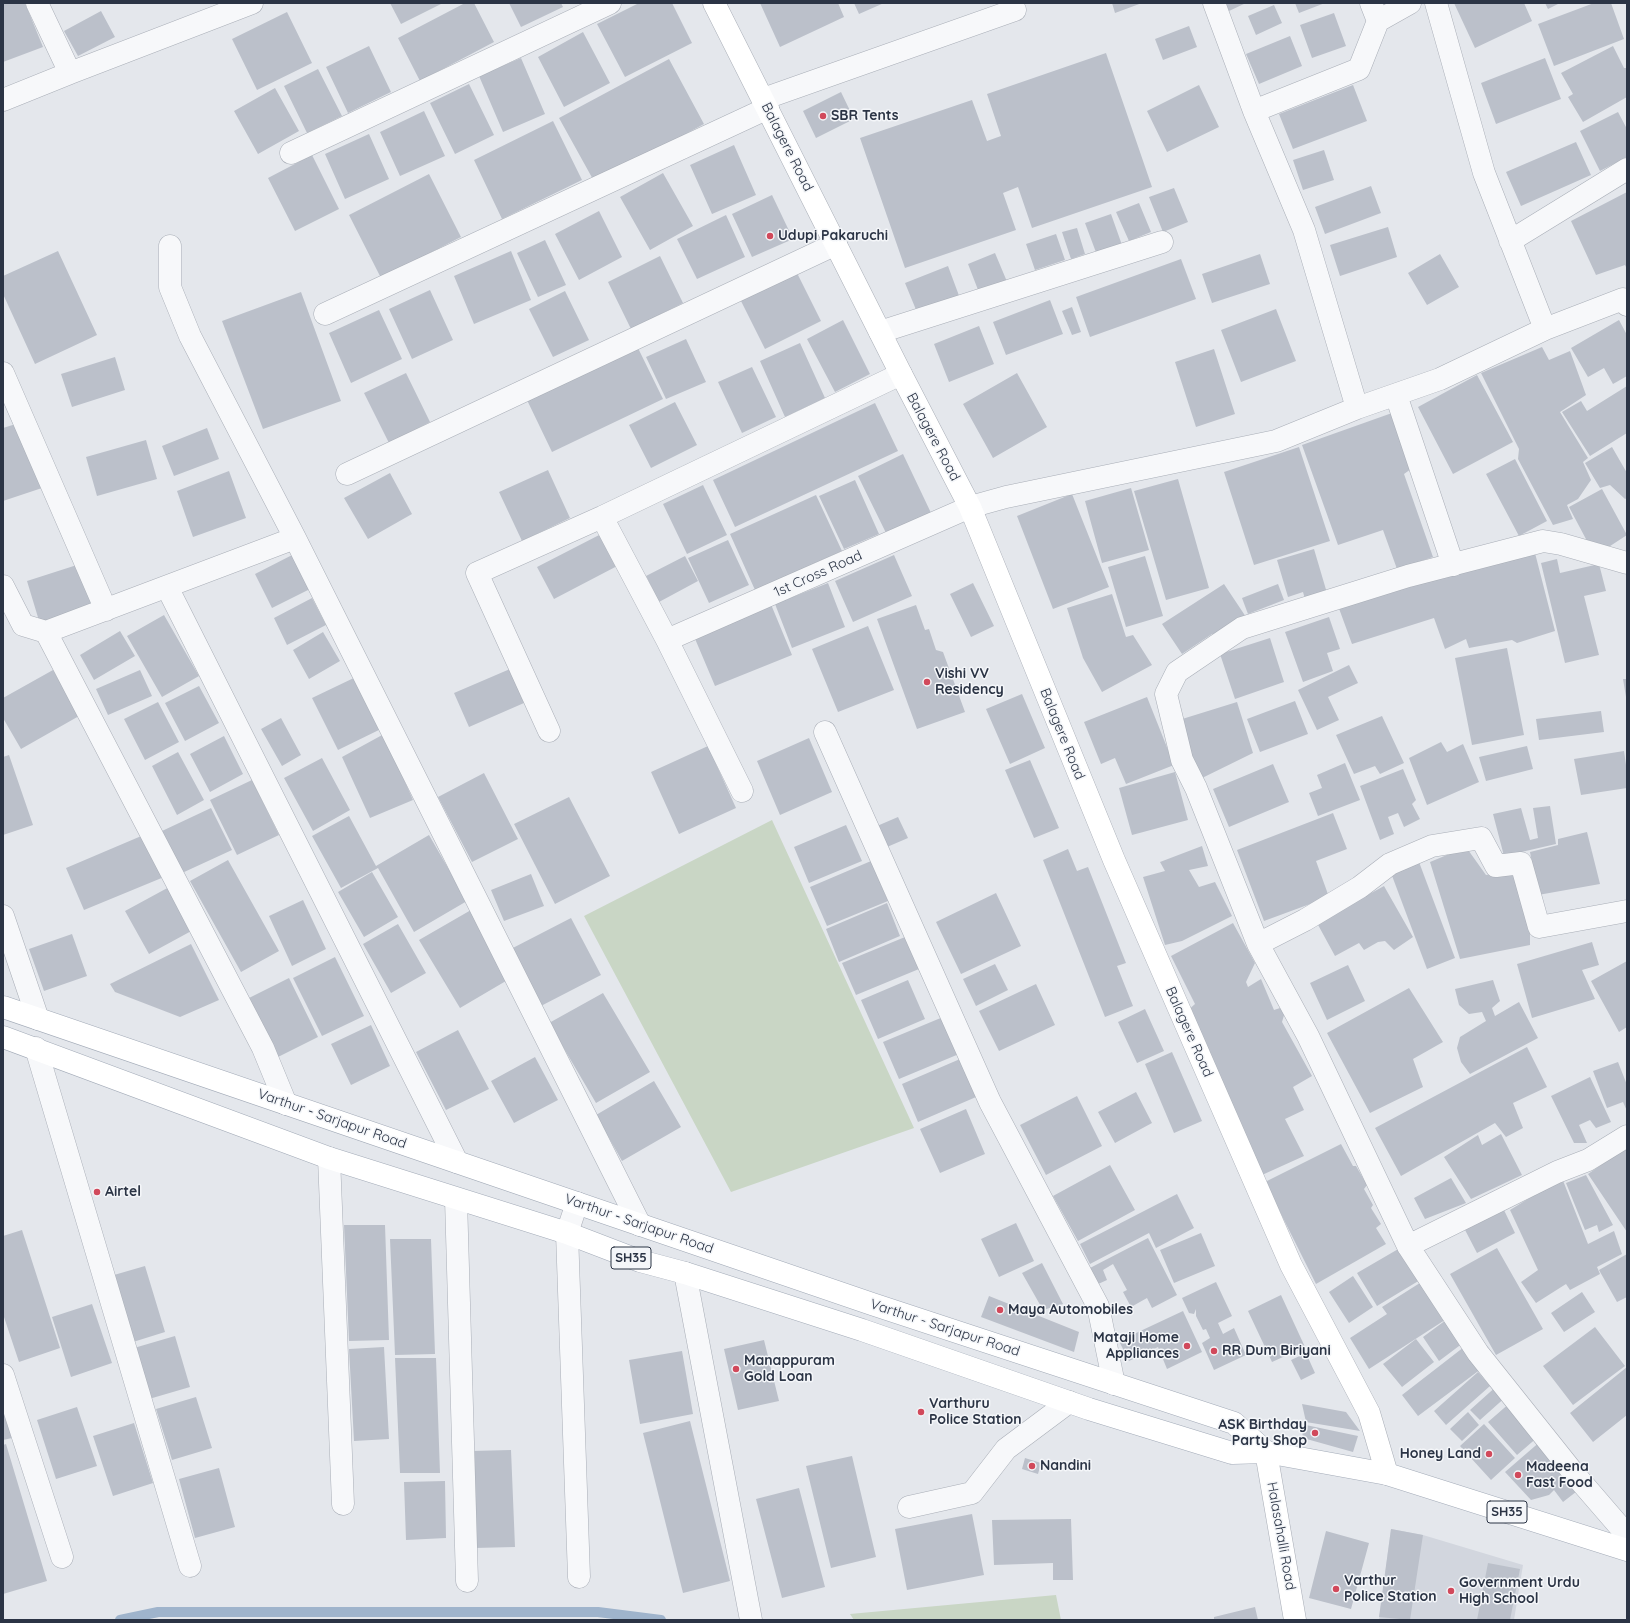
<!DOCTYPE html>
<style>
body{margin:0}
#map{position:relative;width:1630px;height:1623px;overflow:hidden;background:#e4e7ec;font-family:Quicksand,sans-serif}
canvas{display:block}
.frame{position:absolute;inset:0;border:4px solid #2b3445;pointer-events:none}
</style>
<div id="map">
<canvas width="1630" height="1623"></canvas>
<div class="frame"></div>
</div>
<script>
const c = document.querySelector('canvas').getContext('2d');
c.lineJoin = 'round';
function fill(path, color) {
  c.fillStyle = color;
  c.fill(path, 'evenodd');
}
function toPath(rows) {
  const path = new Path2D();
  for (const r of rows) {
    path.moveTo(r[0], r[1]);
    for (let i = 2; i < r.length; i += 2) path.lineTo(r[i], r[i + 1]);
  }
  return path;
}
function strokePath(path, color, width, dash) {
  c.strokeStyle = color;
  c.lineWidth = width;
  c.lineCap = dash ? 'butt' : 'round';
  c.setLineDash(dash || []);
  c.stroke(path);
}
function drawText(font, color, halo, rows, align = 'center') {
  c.font = font + ' Quicksand,sans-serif';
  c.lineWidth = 3;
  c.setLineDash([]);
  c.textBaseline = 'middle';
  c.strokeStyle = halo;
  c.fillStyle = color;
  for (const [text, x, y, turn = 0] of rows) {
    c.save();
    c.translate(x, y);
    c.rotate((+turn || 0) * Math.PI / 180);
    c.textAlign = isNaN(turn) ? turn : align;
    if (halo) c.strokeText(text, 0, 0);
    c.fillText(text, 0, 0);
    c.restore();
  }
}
const built = toPath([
 [1391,1529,1423,1535,1523,1565,1514,1620,1379,1620]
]);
const green = toPath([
 [772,820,914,1128,731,1192,584,916],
 [1056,1595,1061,1620,854,1620,850,1614]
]);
const stream = toPath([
 [120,1620,158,1612,598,1612,661,1620]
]);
const building = toPath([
 [3,3,25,3,43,47,3,62],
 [390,3,443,3,401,24],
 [465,3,474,3,494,42,420,81,398,38],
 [509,3,561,3,563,7,521,27],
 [639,3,672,3,692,43,625,77,597,24],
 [760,3,838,3,844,17,780,47],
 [854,3,884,3,859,14],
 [1112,3,1142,3,1115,13],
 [1225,3,1246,3,1229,11],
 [1295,3,1325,3,1299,13],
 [1454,3,1524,3,1532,21,1475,48],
 [1545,3,1560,3,1548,9],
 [1594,3,1611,3,1624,39,1554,66,1538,24],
 [1274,5,1282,23,1256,35,1248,16],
 [101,11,115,37,78,56,64,31],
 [287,12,312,63,257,90,232,39],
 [1334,13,1346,46,1312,58,1300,25],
 [1189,26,1197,47,1163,60,1155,39],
 [583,32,610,83,564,107,538,57],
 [1290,36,1302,66,1259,84,1246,54],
 [369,46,391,92,348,113,326,67],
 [1613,46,1624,68,1627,68,1627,97,1583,122,1568,97,1573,94,1561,73],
 [1106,53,1152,187,1032,228,1018,187,1003,193,1016,230,905,268,860,138,972,100,987,141,1001,136,987,94],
 [521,58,545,114,503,132,479,76],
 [1545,58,1561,99,1496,124,1481,83],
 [669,59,704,124,595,183,559,118],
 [318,69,342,116,307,133,284,86],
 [469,84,494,135,455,154,430,103],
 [1199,85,1219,127,1167,152,1147,111],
 [1353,85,1367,121,1293,149,1279,114],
 [275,88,299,131,258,154,234,111],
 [841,92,854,119,816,138,803,111],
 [424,111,445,156,400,176,380,132],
 [1618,112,1627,129,1627,157,1600,171,1580,131],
 [553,121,582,180,502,219,474,160],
 [369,134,389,179,345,199,325,154],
 [1576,142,1591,175,1521,206,1506,172],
 [734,145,756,195,712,214,690,165],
 [1324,150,1334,180,1303,190,1293,160],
 [312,155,339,209,295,231,268,178],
 [663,173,693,226,650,250,620,197],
 [429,174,461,237,381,278,349,215],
 [1371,186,1381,213,1325,234,1315,207],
 [1174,188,1188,222,1163,232,1149,197],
 [1627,192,1627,269,1625,265,1596,275,1571,221],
 [772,195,793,239,752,257,732,214],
 [1139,203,1151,232,1129,241,1116,212],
 [599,211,622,257,579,280,555,234],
 [1111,214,1122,245,1097,255,1085,223],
 [726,215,745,257,697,279,677,239],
 [1388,227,1397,257,1340,276,1330,245],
 [1077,228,1085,254,1071,259,1062,232],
 [1056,234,1065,260,1035,270,1026,244],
 [545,240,566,285,538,297,517,253],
 [58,251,97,335,35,364,3,294,3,276],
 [511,251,531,300,474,324,454,276],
 [995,253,1008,284,980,295,968,264],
 [1260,254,1270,284,1212,303,1202,274],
 [1440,254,1459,287,1427,305,1408,273],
 [660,256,683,303,631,329,608,282],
 [1181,259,1196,299,1090,337,1076,297],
 [948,266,961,301,919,317,905,283],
 [796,271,821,321,765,349,740,299],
 [430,290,453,340,412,359,389,309],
 [565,291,589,340,553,357,529,309],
 [301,292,341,401,263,429,222,321],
 [1050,300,1063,334,1006,355,993,322],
 [1072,307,1081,332,1072,335,1062,311],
 [1276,309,1296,361,1241,382,1221,330],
 [379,310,402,359,351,383,329,333],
 [843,320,870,374,835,392,807,339],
 [1619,320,1627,335,1627,376,1613,384,1604,368,1588,377,1571,348],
 [979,326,994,364,949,382,934,344],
 [686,339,706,382,666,399,646,357],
 [800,343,825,398,785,417,760,361],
 [637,346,663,399,552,452,527,400],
 [1542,347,1549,360,1570,351,1586,395,1560,412,1588,458,1583,462,1591,480,1578,499,1567,505,1573,519,1553,525,1518,459,1519,449,1481,373],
 [1214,349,1235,414,1196,427,1175,362],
 [115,357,125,390,72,407,61,374],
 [752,367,776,417,742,433,718,382],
 [406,373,430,422,389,443,364,393],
 [1017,373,1047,427,993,458,963,404],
 [1477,375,1513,442,1453,474,1418,407],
 [1627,386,1627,433,1590,456,1562,412,1581,401,1587,411],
 [675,402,697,445,651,468,629,425],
 [875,403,898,451,735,527,713,480],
 [1392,413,1411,469,1404,474,1433,557,1397,569,1383,530,1338,545,1302,445],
 [19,423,42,488,3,501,3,428],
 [207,428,219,459,174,476,162,446],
 [146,440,157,479,97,496,86,457],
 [1299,447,1330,541,1254,565,1224,472],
 [1612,447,1627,473,1627,498,1625,499,1610,485,1600,488,1585,463],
 [903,454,932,515,888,537,858,476],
 [1515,459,1547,521,1519,536,1486,474],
 [548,470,570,518,522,541,499,492],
 [229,471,246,518,193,537,177,491],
 [390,473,412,514,368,539,344,498],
 [1178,479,1209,588,1166,600,1134,491],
 [855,480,879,534,844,549,819,496],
 [703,485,727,535,687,554,663,504],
 [1131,488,1149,550,1102,563,1085,501],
 [1602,489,1627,535,1604,550,1587,541,1569,507],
 [1072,494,1109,587,1053,609,1017,516],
 [816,495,842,551,755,590,730,534],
 [605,532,621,564,554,599,537,567],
 [728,540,749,585,709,603,688,558],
 [1314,549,1327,593,1305,599,1303,592,1288,597,1277,560],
 [298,552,316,586,272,608,255,574],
 [1535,553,1555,631,1517,643,1512,640,1469,648,1466,639,1445,649,1434,618,1352,644,1337,603],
 [894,555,912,596,853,622,835,581],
 [685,556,698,581,659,602,646,576],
 [1145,556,1163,616,1126,627,1108,567],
 [1557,559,1560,573,1599,564,1606,591,1584,596,1599,655,1565,663,1541,563],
 [80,564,94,607,40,624,27,581],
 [828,583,845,627,792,648,775,604],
 [973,583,994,626,971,637,950,594],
 [1224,584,1248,620,1229,632,1212,634,1182,654,1162,624],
 [1278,584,1284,600,1248,614,1242,598],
 [1112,594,1126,637,1133,635,1152,665,1102,692,1083,658,1067,608],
 [312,598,326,625,287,645,274,618],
 [770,602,792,655,715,686,693,634],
 [916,605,925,630,929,629,936,650,943,652,965,712,917,729,877,619],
 [164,615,199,676,162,697,127,636],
 [1329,617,1340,649,1327,653,1333,671,1303,682,1285,632],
 [868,626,894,690,838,712,812,649],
 [120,631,135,656,94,680,80,655],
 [323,632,340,661,309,679,293,650],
 [1270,638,1284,682,1235,699,1220,654],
 [1507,648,1524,735,1472,745,1455,658],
 [1349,665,1358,683,1328,697,1339,720,1317,730,1298,690],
 [510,669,524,703,469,727,454,693],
 [53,670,79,716,21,749,3,718,3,698],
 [140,670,152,696,108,715,96,689],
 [360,675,385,727,338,750,312,698],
 [1623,679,1627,679,1627,697,1626,697],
 [199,686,219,723,185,741,165,703],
 [1022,694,1045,748,1010,764,986,709],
 [1147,697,1174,765,1126,784,1115,758,1101,764,1084,722],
 [1295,701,1308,734,1260,752,1247,719],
 [158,702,179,742,145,760,124,719],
 [1237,702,1253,753,1198,780,1179,720],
 [1601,711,1604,732,1539,740,1536,719],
 [1382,716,1404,763,1380,774,1375,766,1354,774,1336,735],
 [281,718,301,755,282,766,261,729],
 [384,734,413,800,370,818,342,757],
 [224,736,243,774,210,792,190,754],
 [809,738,832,792,780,815,757,761],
 [1441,742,1447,752,1463,744,1479,782,1427,805,1409,758],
 [708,746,736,808,679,834,651,772],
 [1527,746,1533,769,1486,781,1479,757],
 [1624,751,1627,772,1627,788,1581,795,1574,759],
 [178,752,204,800,177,815,152,766],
 [9,755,33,825,3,835,3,757],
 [322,758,350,810,313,831,284,778],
 [1030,760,1059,828,1034,838,1005,770],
 [1345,763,1360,800,1318,816,1309,793,1322,788,1317,775],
 [1273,764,1289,802,1229,827,1213,789],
 [1403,769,1416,800,1412,804,1420,819,1404,827,1398,813,1388,817,1394,834,1380,840,1360,786],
 [1175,772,1188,820,1132,835,1119,788],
 [484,773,518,839,472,862,438,797],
 [252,780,279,835,237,855,210,800],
 [569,797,610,876,555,904,514,824],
 [1550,806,1556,844,1504,856,1493,814,1521,808,1530,840,1538,838,1533,808],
 [211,808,232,850,182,873,162,831],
 [1333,813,1347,849,1316,861,1329,897,1264,921,1237,850],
 [349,816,376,866,429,835,467,901,414,932,378,868,341,888,312,836],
 [898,817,908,838,887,847,877,826],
 [846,825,862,861,809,883,794,847],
 [1587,832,1600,884,1538,895,1530,852,1558,845,1558,839],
 [146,834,164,877,84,910,66,868],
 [1202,846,1208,866,1189,870,1199,887,1215,882,1232,916,1182,941,1165,945,1143,877,1165,871,1160,862],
 [1466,847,1486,875,1515,870,1530,921,1530,945,1460,959,1430,862],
 [1068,849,1077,871,1088,867,1126,963,1117,966,1133,1006,1105,1017,1043,860],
 [228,860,279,951,241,972,190,881],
 [871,861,888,901,827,926,810,887],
 [1419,862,1455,958,1427,969,1391,873],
 [372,872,398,917,364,937,338,892],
 [531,874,544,906,504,921,491,890],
 [171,886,195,929,149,954,125,911],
 [1384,886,1413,937,1394,950,1385,941,1378,942,1364,950,1359,943,1335,956,1317,923],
 [996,893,1021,946,961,974,936,922],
 [303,900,326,949,292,966,269,916],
 [887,903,900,936,839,962,826,929],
 [471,910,511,978,460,1008,419,940],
 [571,918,601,975,537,1008,507,951],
 [1233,923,1255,963,1246,982,1248,987,1261,979,1274,1010,1283,1007,1285,1012,1282,1022,1312,1076,1293,1087,1304,1110,1285,1119,1304,1156,1262,1175,1186,1012,1195,1004,1171,956],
 [398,924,426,973,391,993,363,944],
 [72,934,87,976,44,991,29,949],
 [905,937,919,969,856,995,842,963],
 [1592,942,1599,965,1582,970,1595,999,1532,1018,1517,964],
 [191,944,219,1000,180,1017,115,992,110,984],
 [335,957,364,1016,322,1036,293,978],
 [1627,961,1627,1027,1619,1032,1591,981],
 [995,964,1008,990,976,1006,963,979],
 [1348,965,1365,1001,1327,1020,1310,983],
 [289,978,318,1037,276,1058,247,999],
 [908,980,925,1019,878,1039,861,1000],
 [1493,980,1500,1001,1492,1008,1495,1016,1519,1002,1538,1038,1470,1074,1461,1062,1457,1048,1460,1037,1486,1021,1482,1012,1469,1014,1459,1005,1455,989],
 [1036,984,1055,1025,999,1051,979,1011],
 [1409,988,1443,1042,1413,1059,1423,1087,1370,1113,1327,1033],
 [603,993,650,1072,596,1103,549,1023],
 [1145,1009,1164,1051,1137,1063,1118,1022],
 [943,1017,959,1054,899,1079,883,1042],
 [371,1025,390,1066,351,1085,331,1044],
 [458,1030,489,1089,446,1110,416,1052],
 [1527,1047,1547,1087,1513,1103,1523,1128,1506,1137,1495,1123,1401,1176,1375,1128],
 [1172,1052,1202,1121,1174,1133,1145,1064],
 [967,1056,983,1094,918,1122,902,1084],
 [535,1057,558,1100,514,1123,491,1081],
 [1618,1062,1627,1085,1627,1111,1623,1102,1607,1108,1593,1071],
 [1590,1077,1611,1122,1596,1128,1590,1120,1579,1125,1587,1143,1574,1143,1551,1096],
 [654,1081,681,1127,622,1161,596,1115],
 [1136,1092,1152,1123,1115,1143,1098,1112],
 [1077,1096,1102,1146,1046,1175,1020,1125],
 [966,1109,985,1154,940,1173,920,1129],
 [1501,1134,1522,1175,1471,1199,1444,1157,1478,1135,1482,1145],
 [1341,1144,1353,1166,1356,1166,1367,1185,1364,1189,1373,1205,1371,1208,1381,1224,1376,1228,1386,1244,1316,1284,1265,1182],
 [1627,1147,1627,1232,1588,1174],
 [1110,1165,1135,1210,1078,1241,1053,1196],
 [1586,1175,1613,1225,1599,1232,1597,1225,1585,1230,1566,1183],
 [1451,1178,1466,1203,1425,1219,1414,1198],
 [1562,1178,1588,1244,1614,1231,1622,1254,1597,1267,1600,1274,1570,1290,1566,1284,1536,1303,1521,1282,1538,1270,1510,1210],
 [1177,1194,1194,1228,1156,1248,1149,1233,1090,1264,1080,1244],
 [1503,1208,1515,1233,1477,1253,1464,1228],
 [1016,1223,1034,1261,999,1277,981,1239],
 [344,1225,385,1225,389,1340,349,1341],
 [22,1230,60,1348,19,1362,3,1314,3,1236],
 [1201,1233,1215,1266,1174,1283,1160,1250],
 [1148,1238,1177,1295,1152,1308,1147,1298,1131,1307,1123,1292,1127,1290,1113,1264,1103,1270,1107,1280,1096,1285,1088,1269],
 [390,1239,431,1239,435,1354,395,1355],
 [1400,1248,1420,1280,1377,1306,1357,1273],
 [1497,1248,1543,1329,1496,1355,1450,1274],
 [1627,1254,1627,1297,1617,1302,1599,1270],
 [1042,1263,1063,1304,1043,1310,1022,1273],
 [145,1266,165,1332,133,1342,114,1275],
 [1353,1276,1373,1307,1349,1323,1329,1292],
 [1423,1281,1448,1318,1369,1369,1350,1338,1387,1314,1382,1307],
 [1216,1282,1232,1316,1218,1323,1223,1334,1234,1328,1246,1355,1214,1370,1202,1343,1210,1338,1206,1329,1203,1330,1196,1316,1196,1309,1194,1314,1189,1313,1182,1298],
 [1582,1292,1595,1312,1564,1332,1551,1313],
 [1281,1295,1305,1347,1272,1362,1248,1311],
 [989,1296,1079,1332,1074,1352,981,1317],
 [92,1304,112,1363,71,1377,52,1317],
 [1183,1311,1202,1352,1167,1369,1158,1347,1129,1361,1119,1341],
 [1446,1320,1463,1343,1439,1361,1423,1337],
 [1595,1327,1625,1366,1573,1405,1543,1366],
 [175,1336,190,1387,149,1399,134,1348],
 [1416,1339,1434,1362,1402,1387,1383,1364],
 [764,1340,779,1401,738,1410,724,1349],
 [384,1347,389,1439,354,1441,349,1349],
 [1464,1347,1481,1369,1418,1416,1402,1395],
 [682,1351,693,1414,640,1424,629,1360],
 [1306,1353,1315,1373,1301,1380,1291,1360],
 [395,1358,436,1358,440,1473,400,1473],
 [1627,1367,1627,1415,1593,1442,1570,1413],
 [1478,1372,1490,1386,1446,1425,1434,1411],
 [1499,1384,1508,1395,1480,1420,1470,1410],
 [196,1397,212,1448,172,1460,156,1409],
 [1511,1402,1539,1436,1517,1455,1488,1422],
 [1302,1404,1346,1412,1360,1431,1306,1422],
 [77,1407,97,1466,56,1479,37,1420],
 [3,1408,12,1438,3,1440],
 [1468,1412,1479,1425,1462,1441,1450,1429],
 [690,1421,730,1581,683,1593,643,1433],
 [134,1423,153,1483,113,1496,93,1436],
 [1301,1424,1358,1436,1353,1452,1303,1438],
 [1484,1424,1515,1458,1491,1480,1460,1446],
 [1542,1440,1581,1488,1563,1502,1554,1490,1549,1495,1531,1500,1505,1472],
 [6,1444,47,1581,3,1594,3,1445],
 [511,1450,515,1547,474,1548,471,1451],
 [852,1456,876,1557,831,1568,806,1466],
 [1025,1458,1041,1463,1038,1474,1022,1469],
 [219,1468,235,1527,195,1538,179,1479],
 [445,1481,446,1538,406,1540,404,1482],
 [799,1488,825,1587,782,1598,756,1499],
 [972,1514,984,1575,907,1590,895,1529],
 [1071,1519,1073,1580,1053,1580,1053,1563,994,1565,992,1520],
 [1391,1529,1423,1535,1410,1620,1379,1617],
 [1326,1531,1369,1543,1351,1609,1309,1598],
 [1488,1563,1520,1569,1510,1620,1477,1620],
 [1255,1607,1258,1620,1214,1620,1214,1617]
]);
const street = toPath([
 [37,3,70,73,252,3],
 [1214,3,1254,111,1304,230,1357,408],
 [1371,3,1378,21,1410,3],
 [1436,3,1484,173,1545,329],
 [763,99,1015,10],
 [3,100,70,73],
 [1254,111,1359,69,1378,21],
 [291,153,610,3],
 [1510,241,1627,169],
 [170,246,170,287,190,336,295,538,640,1225],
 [325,314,768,108],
 [880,332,1162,242],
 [3,373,106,610],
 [1396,395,1453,565],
 [347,474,836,244],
 [602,517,667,640,742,791],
 [1627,563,1561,544,1543,541,1408,576,1242,628,1177,672,1166,694,1182,760,1196,788,1258,944,1308,1036,1408,1246,1478,1353,1576,1476,1627,1535],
 [3,586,23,625,46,632,295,538],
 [167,587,457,1162],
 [46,632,263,1048,286,1104],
 [667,640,970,507,1006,497,1276,441,1357,408,1440,379,1545,329,1623,299,1627,305],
 [549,731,477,573,602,517,901,374],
 [825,732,990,1102,1098,1306,1114,1384],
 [3,916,38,1019],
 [1258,944,1305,920,1360,887,1390,864,1432,846,1481,838,1496,866,1521,863,1539,927,1627,911],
 [36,1048,190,1566],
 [329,1158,343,1504],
 [456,1199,467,1581],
 [577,1203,567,1233,579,1577],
 [1408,1246,1557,1172,1588,1160,1627,1136],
 [685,1273,751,1620],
 [3,1375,62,1557],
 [909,1507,972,1493,1006,1449,1069,1402]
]);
const secondary = toPath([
 [714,3,901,374,970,507,1114,860,1291,1265,1369,1413,1387,1474],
 [1266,1452,1295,1620]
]);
const primary = toPath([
 [3,1007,872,1304,1234,1423,1266,1452],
 [3,1037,329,1158,567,1233,640,1261,685,1273,862,1330,1089,1409,1232,1453,1266,1452,1387,1474,1627,1550]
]);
const markers = [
 [823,116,4,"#d1495b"],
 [770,236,4,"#d1495b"],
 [927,682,4,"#d1495b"],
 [97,1192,4,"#d1495b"],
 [1000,1310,4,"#d1495b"],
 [1187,1346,4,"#d1495b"],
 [1214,1351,4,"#d1495b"],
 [736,1369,4,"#d1495b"],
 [921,1412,4,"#d1495b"],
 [1315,1433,4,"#d1495b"],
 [1489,1454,4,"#d1495b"],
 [1032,1466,4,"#d1495b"],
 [1518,1475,4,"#d1495b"],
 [1336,1589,4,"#d1495b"],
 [1451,1591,4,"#d1495b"]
];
const shields = [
 [631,1258,40],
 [1507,1512,40]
];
const shieldNames = [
 ["SH35",631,1258],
 ["SH35",1507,1512]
];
const poiNames = [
 ["SBR Tents",831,116],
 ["Udupi Pakaruchi",778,236],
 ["Vishi VV",935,674],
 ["Residency",935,690],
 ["Airtel",105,1192],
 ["Maya Automobiles",1008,1310],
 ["Mataji Home",1179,1338,"right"],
 ["Appliances",1179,1354,"right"],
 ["RR Dum Biriyani",1222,1351],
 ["Manappuram",744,1361],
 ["Gold Loan",744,1377],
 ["Varthuru",929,1404],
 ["Police Station",929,1420],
 ["ASK Birthday",1307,1425,"right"],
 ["Party Shop",1307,1441,"right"],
 ["Honey Land",1481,1454,"right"],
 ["Nandini",1040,1466],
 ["Madeena",1526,1467],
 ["Fast Food",1526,1483],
 ["Varthur",1344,1581],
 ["Police Station",1344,1597],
 ["Government Urdu",1459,1583],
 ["High School",1459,1599]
];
const streetNames = [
 ["Balagere Road",787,147,63],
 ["Balagere Road",933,437,62],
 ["1st Cross Road",818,574,-24],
 ["Balagere Road",1062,734,68],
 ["Balagere Road",1189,1032,66],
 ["Varthur - Sarjapur Road",332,1119,19],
 ["Varthur - Sarjapur Road",639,1224,19],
 ["Varthur - Sarjapur Road",945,1328,18],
 ["Halasahalli Road",1281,1536,80]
];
fill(built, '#d2d6de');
fill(green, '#c9d6c5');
strokePath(stream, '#9fb4cc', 10);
fill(building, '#bbc0ca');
strokePath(street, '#a9aeb7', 23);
strokePath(secondary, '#a9aeb7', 23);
strokePath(primary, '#a3abb8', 23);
strokePath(street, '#f7f8fa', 22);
strokePath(secondary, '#fff', 22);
strokePath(primary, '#fff', 22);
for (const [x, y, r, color] of markers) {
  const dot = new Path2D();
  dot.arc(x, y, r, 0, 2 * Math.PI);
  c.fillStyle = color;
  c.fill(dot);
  strokePath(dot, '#f4f6f9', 1.5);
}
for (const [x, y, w] of shields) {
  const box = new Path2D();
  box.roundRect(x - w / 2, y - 11, w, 22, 3);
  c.fillStyle = '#f4f6f9';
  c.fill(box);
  strokePath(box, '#2b3445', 1);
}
drawText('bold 13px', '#2b3445', null, shieldNames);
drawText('bold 14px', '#2b3445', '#f4f6f9', poiNames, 'left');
drawText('14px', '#2b3445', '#f4f6f9', streetNames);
</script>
